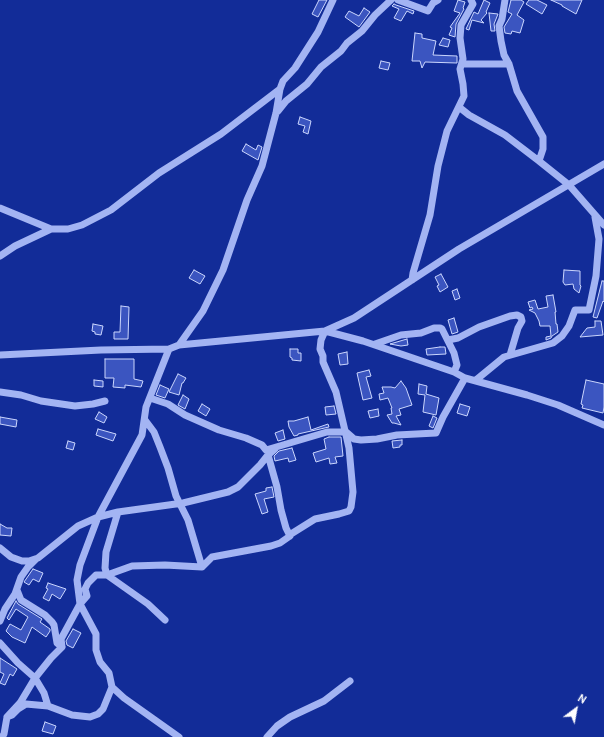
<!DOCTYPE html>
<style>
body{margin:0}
#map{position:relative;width:604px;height:737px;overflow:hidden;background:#122c98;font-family:Cabin,sans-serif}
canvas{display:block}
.north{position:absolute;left:556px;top:689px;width:40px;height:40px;-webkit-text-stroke:3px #122c98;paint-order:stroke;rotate:32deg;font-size:11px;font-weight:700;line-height:16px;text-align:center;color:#fff}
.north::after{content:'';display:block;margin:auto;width:14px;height:18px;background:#fff;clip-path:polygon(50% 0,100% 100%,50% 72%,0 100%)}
</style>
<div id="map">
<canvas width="604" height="737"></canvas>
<div class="north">N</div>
</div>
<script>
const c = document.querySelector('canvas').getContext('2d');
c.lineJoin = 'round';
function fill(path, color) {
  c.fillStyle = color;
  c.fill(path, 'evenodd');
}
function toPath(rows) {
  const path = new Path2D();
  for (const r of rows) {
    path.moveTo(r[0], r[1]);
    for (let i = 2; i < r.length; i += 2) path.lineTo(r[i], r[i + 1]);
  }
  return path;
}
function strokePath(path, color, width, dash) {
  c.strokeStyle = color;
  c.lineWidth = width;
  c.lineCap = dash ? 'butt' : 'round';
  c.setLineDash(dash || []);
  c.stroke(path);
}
const building = toPath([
 [319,0,327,0,318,17,312,14,319,0],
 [458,0,465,2,463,8,464,9,456,24,455,37,449,35,452,28,450,27,460,13,454,11,458,0],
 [484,0,490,3,486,12,487,13,481,20,484,23,472,20,469,30,466,29,474,12,478,14,484,0],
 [511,0,521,0,524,2,517,15,524,20,520,33,512,31,511,34,505,33,504,27,512,14,508,12,511,0],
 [529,0,537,0,547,5,542,14,526,4,529,0],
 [551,0,582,0,576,14,562,6,562,5,551,0],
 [394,4,396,5,414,11,413,14,407,11,401,21,394,18,399,9,392,6,394,4],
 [364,8,370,12,359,27,345,17,349,11,359,16,364,8],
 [489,13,498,14,494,24,495,31,491,31,489,13],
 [415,33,422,34,422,38,436,41,433,55,457,56,457,63,425,62,422,68,420,61,412,61,415,33],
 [443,38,450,40,448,47,439,45,443,38],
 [381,61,390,63,388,70,379,68,381,61],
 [300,117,311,121,308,134,303,132,305,126,298,124,300,117],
 [246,144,256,150,258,145,262,147,258,160,242,151,246,144],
 [194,270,205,276,200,284,189,278,194,270],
 [564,270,580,271,580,285,581,286,579,293,574,289,573,284,565,285,563,282,564,270],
 [441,274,448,287,440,292,437,286,439,285,435,277,441,274],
 [602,281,604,281,604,302,603,301,597,318,593,317,602,281],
 [457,289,460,298,455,300,452,291,457,289],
 [553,295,556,312,555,312,556,324,557,324,558,332,552,336,551,338,546,340,546,337,551,336,550,326,540,326,539,321,535,313,529,310,533,309,532,307,530,308,528,302,535,300,538,309,548,307,546,296,553,295],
 [121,306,129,307,128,339,114,339,114,332,120,332,121,306],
 [454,318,458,332,452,334,448,320,454,318],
 [595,321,601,321,603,335,580,337,587,328,595,327,595,321],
 [93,324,103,326,101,335,95,334,95,332,92,331,93,324],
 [407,339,408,345,401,346,390,344,407,339],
 [440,347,445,347,446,354,427,355,426,349,440,347],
 [290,349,298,349,298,353,301,353,301,361,292,360,292,358,290,357,290,349],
 [347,352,348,364,340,365,338,354,347,352],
 [105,359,134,359,134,379,143,381,141,387,125,385,125,388,113,387,114,378,105,378,105,359],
 [369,370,371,376,366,377,372,398,363,400,357,373,369,370],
 [178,374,186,378,183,383,182,383,179,395,169,392,178,374],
 [94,380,103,381,103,387,94,386,94,380],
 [586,380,604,384,604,407,603,413,582,408,583,405,581,404,586,380],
 [401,381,406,388,412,405,399,409,401,415,396,416,401,425,394,423,392,423,387,415,392,414,391,408,392,408,388,398,380,400,379,394,384,393,382,387,391,387,395,388,401,381],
 [419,384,427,386,426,394,439,398,436,415,423,412,425,395,418,394,419,384],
 [160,385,169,389,165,398,156,395,160,385],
 [183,395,189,399,185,409,178,405,183,395],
 [202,404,210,409,206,416,198,411,202,404],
 [460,404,470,407,467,416,457,413,460,404],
 [334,406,336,414,326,415,325,407,334,406],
 [378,409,379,416,370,418,368,411,378,409],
 [99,412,107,417,104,423,95,419,99,412],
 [433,416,437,418,433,428,429,426,433,416],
 [0,417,17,420,16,427,0,424,0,417],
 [308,417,311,430,328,424,329,427,298,434,298,435,294,436,289,427,288,421,294,421,308,417],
 [98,429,116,434,113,441,96,435,98,429],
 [283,430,285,439,278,441,275,433,283,430],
 [329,437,341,437,343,456,335,457,337,463,330,464,329,458,316,462,313,453,326,449,324,439,329,437],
 [402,440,402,445,400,445,400,447,393,448,392,441,402,440],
 [68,441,75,443,73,450,66,448,68,441],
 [292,448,296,460,289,462,288,458,275,461,274,456,279,451,292,448],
 [272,487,274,497,264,499,268,512,262,514,255,494,266,491,266,488,272,487],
 [0,524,7,528,12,528,11,536,0,535,0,524],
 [33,569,43,573,39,582,33,579,29,585,24,582,33,569],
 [48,583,66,589,60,599,52,594,49,601,43,598,48,589,46,588,48,583],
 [16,601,18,604,42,619,40,622,50,629,50,631,46,637,32,627,25,643,12,637,6,631,10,624,21,630,28,617,16,609,9,620,7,618,16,601],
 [73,629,81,633,73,648,67,645,66,641,73,629],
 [0,658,17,669,13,676,10,674,5,685,0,683,4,674,0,672,0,658],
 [45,722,56,726,53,734,42,731,45,722]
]);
const minor = toPath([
 [398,0,428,11,433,3,438,0],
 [505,0,502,19,499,26,501,41,504,55,509,64,517,91,543,137,543,149,539,161,569,185,604,225],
 [462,64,509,64],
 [459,107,469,115,505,135,539,161],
 [278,111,286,101,307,84,321,67,341,51,347,43,362,31,375,15,391,0],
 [0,208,51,229],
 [0,256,15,246,51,229,68,229,82,225,111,210,159,173,221,134,280,89],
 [412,280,413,273,430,215,438,166,447,131,464,96,463,84,460,69,463,59,460,38,461,25,473,4,471,0],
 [448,340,458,338,479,327,510,316,517,315,521,317,522,321,518,328,510,355],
 [375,344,401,335,421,333,434,328,440,328,442,329,454,353,457,365,454,372],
 [179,345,203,311,223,270,247,200,262,166,276,113,280,89,283,81,295,68,318,32,333,0],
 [0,355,101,350,169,349,179,345,325,331,363,341,454,372,465,378,527,395,558,405,604,425],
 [476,380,504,357,553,343,562,336,569,326,575,310,589,310,596,276,599,239,595,217],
 [0,392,21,395,41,401,75,406,93,404,105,401],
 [150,398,168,404,185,415,219,430,246,438,262,445,266,450,327,432,346,432,354,439,361,440,377,439,397,435,436,433,443,417,465,378],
 [145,420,154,432,160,447,168,468,176,496,188,520,202,567],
 [268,455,277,487,281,510,286,528,290,536],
 [118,512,106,552,105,568,107,575,148,604,165,620],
 [0,548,11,557,22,561,29,561,38,558,78,526,98,517,118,512,183,503,228,492,238,487,260,465,268,455,275,449],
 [17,590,21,600,45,615,52,622,54,625,57,643,62,647],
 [0,621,5,609,15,594,21,577,28,567,36,559],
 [0,643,18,663,35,678,44,693,48,706],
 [112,687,124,698,179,737],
 [7,717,12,715,18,709,26,704,48,706,72,715,90,717,98,714,103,709,112,687,109,673,100,662,96,650,96,634,80,604,87,596,85,589,88,583,96,575,107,575,132,566,165,565,202,567,212,557,271,546,280,543,290,536,291,534,315,519,339,514,349,511,351,507,353,492,349,448,336,392,323,362,323,356,320,349,321,340,325,331,354,318,459,249,604,164],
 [2,737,4,734,7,717,20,703,35,678,51,658,62,647,61,639,80,604,77,580,80,565,98,517,142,435,146,407,169,349],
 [267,737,277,726,290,717,324,701,350,681]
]);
fill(building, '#3b55c0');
strokePath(building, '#cbd6fd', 1);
strokePath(minor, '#a3b4f3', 7);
</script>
